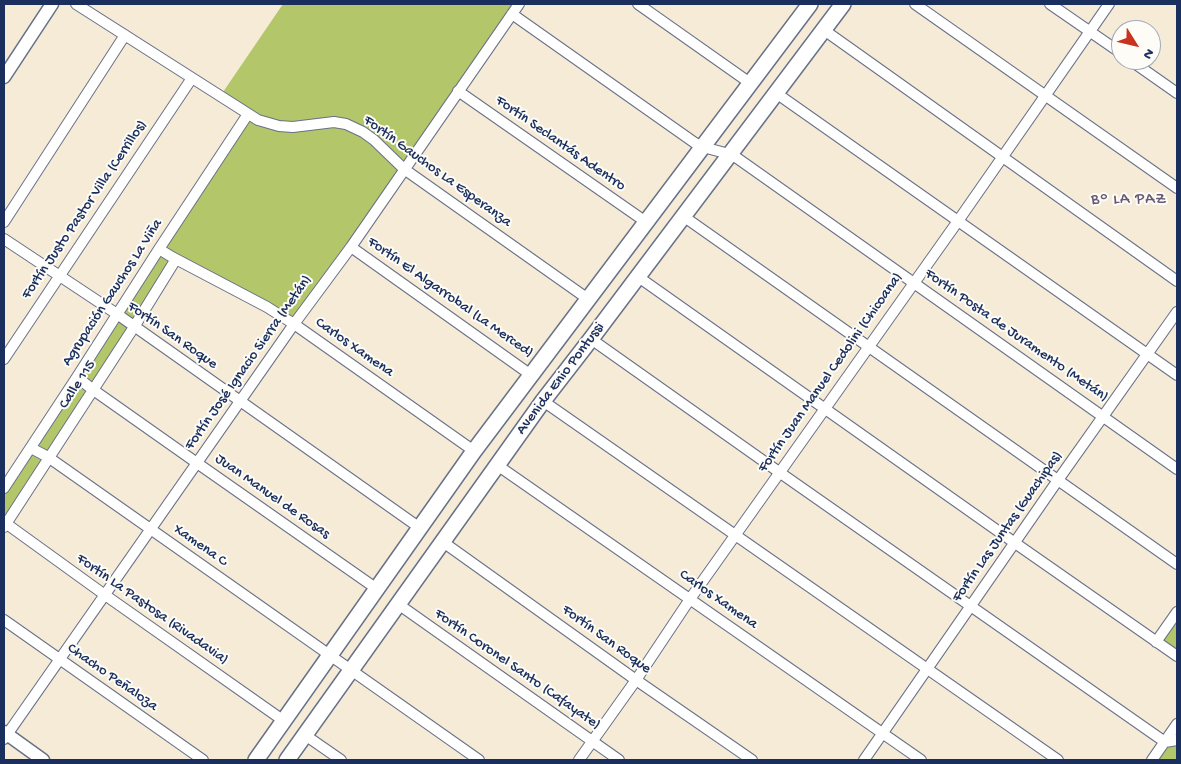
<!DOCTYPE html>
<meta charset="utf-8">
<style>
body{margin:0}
#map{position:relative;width:1181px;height:764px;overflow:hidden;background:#f5ebd6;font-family:"Gochi Hand",sans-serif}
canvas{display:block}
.frame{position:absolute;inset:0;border:5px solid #1b2f5e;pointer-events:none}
.north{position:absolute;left:1111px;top:20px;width:50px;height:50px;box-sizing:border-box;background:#fdfcf7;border:1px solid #a3aaba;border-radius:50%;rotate:126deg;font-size:14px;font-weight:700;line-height:20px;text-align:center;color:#1b2f5e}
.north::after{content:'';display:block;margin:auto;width:18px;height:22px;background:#c8321e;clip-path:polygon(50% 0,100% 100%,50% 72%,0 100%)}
</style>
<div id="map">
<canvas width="1181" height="764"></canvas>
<div class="frame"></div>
<div class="north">N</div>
</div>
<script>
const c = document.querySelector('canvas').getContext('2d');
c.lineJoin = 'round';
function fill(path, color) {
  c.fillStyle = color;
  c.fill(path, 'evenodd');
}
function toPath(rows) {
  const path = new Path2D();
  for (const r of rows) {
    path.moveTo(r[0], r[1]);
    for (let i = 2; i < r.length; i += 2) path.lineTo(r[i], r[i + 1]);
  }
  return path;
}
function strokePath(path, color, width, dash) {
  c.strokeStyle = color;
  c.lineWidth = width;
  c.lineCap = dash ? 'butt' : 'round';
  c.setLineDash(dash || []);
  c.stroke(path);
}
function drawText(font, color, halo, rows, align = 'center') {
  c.font = font + ' "Gochi Hand",sans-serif';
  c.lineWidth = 4;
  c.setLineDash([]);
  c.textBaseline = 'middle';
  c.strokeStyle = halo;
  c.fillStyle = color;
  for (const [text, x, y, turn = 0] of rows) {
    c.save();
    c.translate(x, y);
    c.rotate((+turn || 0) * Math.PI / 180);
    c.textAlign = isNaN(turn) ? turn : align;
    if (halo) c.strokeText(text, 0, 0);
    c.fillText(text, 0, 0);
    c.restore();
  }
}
const green = toPath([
 [283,4,517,4,293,322,177,257,4,525,4,491,248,113,221,95],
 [1177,616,1177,654,1159,642],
 [1177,723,1177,760,1152,760]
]);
const minor = toPath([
 [76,4,258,120,279,126,293,127,334,122,346,124,363,132,374,140,404,169,588,299],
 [638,4,750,83],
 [915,4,1177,188],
 [1050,4,1121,53],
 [512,14,695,143,703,147,729,154,737,158,1177,469],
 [824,30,1177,281],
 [1130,60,1177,93],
 [458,91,646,222],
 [776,93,1177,375],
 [683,216,1177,564],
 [4,222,125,35],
 [4,239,117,314,420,528],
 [351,247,531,375],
 [159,249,172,257,267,307,278,314,294,324,474,451],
 [637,276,1015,543,1177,656],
 [591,339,779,472,1165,742,1177,740],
 [4,359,192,78],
 [77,377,92,389,197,463,377,589],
 [543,401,1058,760],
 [31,448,48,457,479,760],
 [497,465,921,760],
 [4,488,77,377,159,249,248,114],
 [4,522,105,595,284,721],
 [4,527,134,327,176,259],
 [443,542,636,680,752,760],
 [398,604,619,760],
 [4,620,203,760],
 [1156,642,1177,612],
 [305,735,341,760],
 [4,739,294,324,351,247,519,4],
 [579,760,636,680,690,599,958,221,1109,4],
 [864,760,1058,480,1177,312],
 [1152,760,1177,724]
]);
const tertiary = toPath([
 [4,77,52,4],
 [4,732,43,760]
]);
const primary = toPath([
 [256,760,474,451,810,4],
 [287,760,543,401,591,339,843,4]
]);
const streetNames = [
 ["Fortín Seclantás Adentro",560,144,35],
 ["Fortín Gauchos La Esperanza",437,172,36],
 ["Fortín Justo Pastor Villa (Cerrillos)",85,210,-56],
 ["Agrupación Gauchos La Viña",113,293,-57],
 ["Fortín El Algarrobal (La Merced)",450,298,35],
 ["Fortín San Roque",172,336,35],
 ["Fortín Posta de Juramento (Metán)",1016,336,35],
 ["Carlos Xamena",354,348,35],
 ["Fortín José Ignacio Sierra (Metán)",249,363,-55],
 ["Fortín Juan Manuel Cedolini (Chicoana)",831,373,-55],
 ["Avenida Enio Pontussi",561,379,-53],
 ["Calle 115",78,385,-57],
 ["Juan Manuel de Rosas",272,497,35],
 ["Fortín Las Juntas (Guachipas)",1008,527,-55],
 ["Xamena C",200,546,35],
 ["Carlos Xamena",718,600,35],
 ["Fortín La Pastosa (Rivadavia)",152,610,35],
 ["Fortín San Roque",606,640,36],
 ["Fortín Coronel Santo (Cafayate)",517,670,35],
 ["Chacho Peñaloza",112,678,35]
];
const neighbourhoodNames = [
 ["B° LA PAZ",1129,201]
];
fill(green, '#b3c66a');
strokePath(minor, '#677188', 12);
strokePath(tertiary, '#677188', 15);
strokePath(primary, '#677188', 18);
strokePath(minor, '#fff', 10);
strokePath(tertiary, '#fff', 12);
strokePath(primary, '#fff', 15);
drawText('15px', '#1b2f5e', '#fdfcf7', streetNames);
c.letterSpacing = '1px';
drawText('16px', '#695875', '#fdfcf7', neighbourhoodNames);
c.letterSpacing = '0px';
</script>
